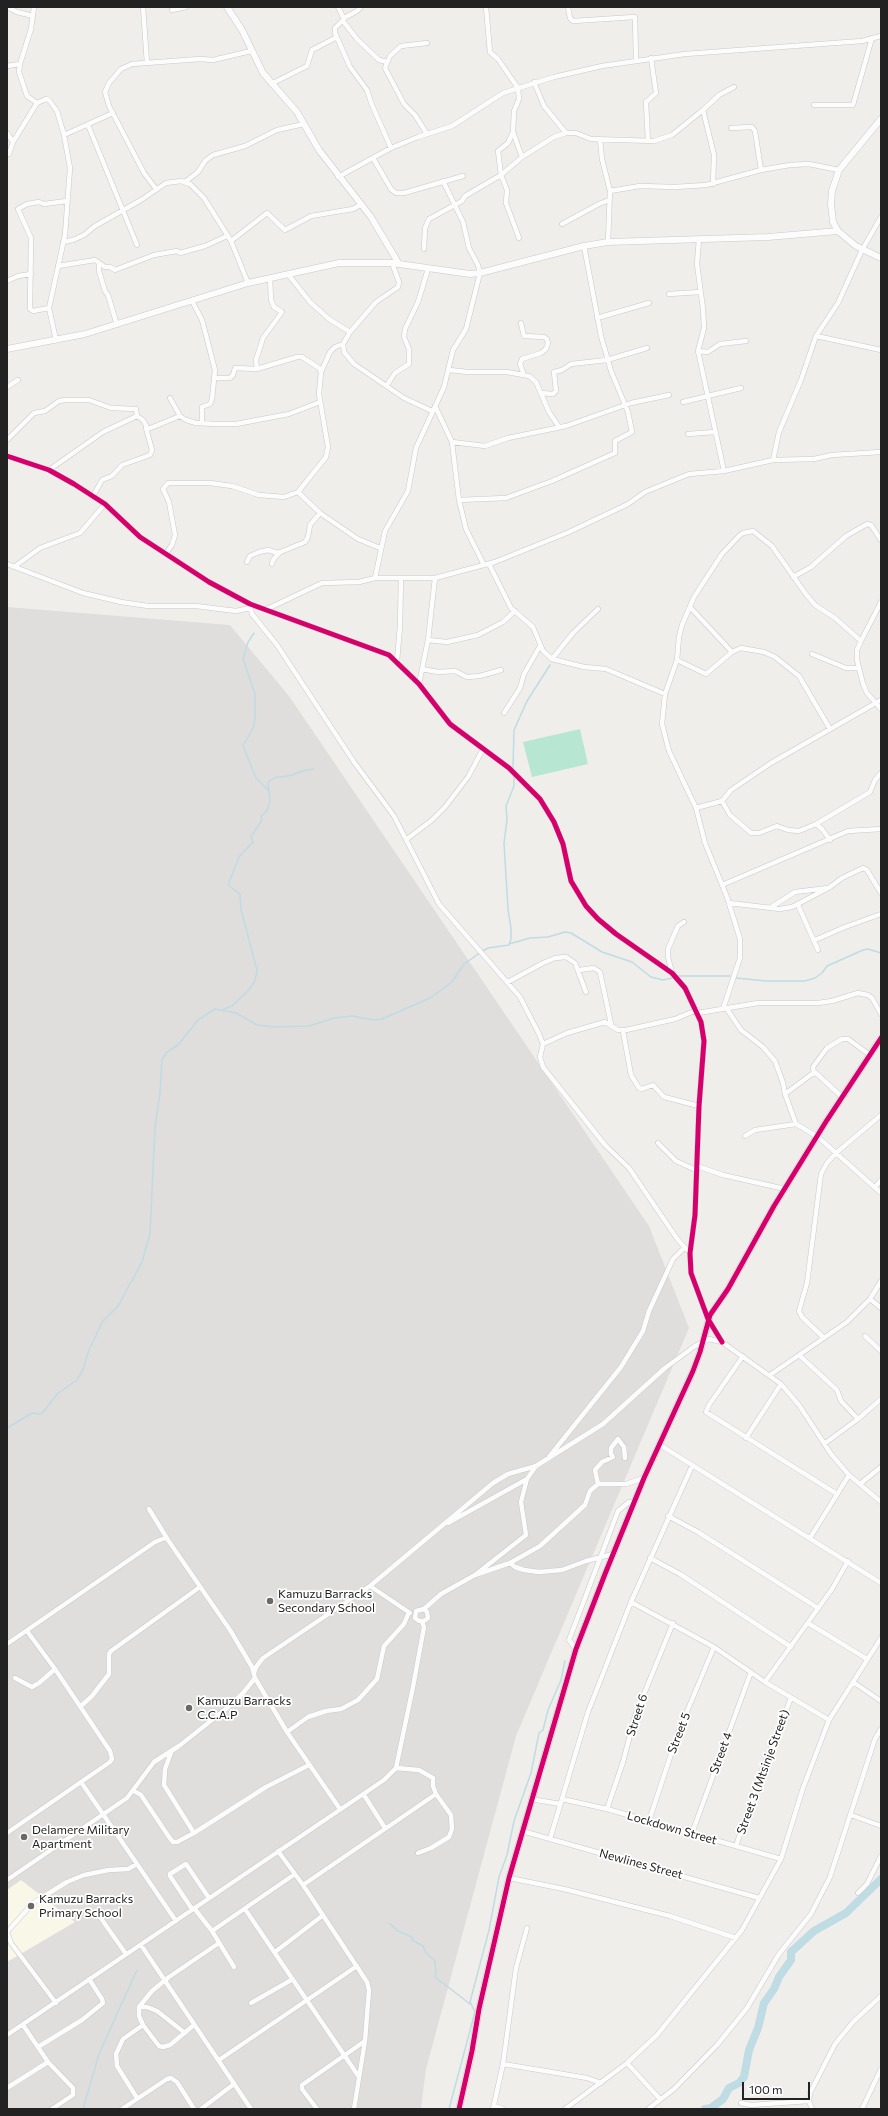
<!DOCTYPE html>
<style>
body{margin:0}
#map{position:relative;width:888px;height:2116px;overflow:hidden;background:#f0eeeb;font-family:Commissioner,sans-serif}
canvas{display:block}
.frame{position:absolute;inset:0;border:8px solid #222;pointer-events:none}
.scale{position:absolute;left:742px;top:2082px;width:68px;height:18px;box-sizing:border-box;border:2px solid #222;border-top:0;padding-left:5px;font-size:12px;line-height:14px;white-space:nowrap;color:#222;-webkit-text-stroke:3px #fff;paint-order:stroke}
</style>
<div id="map">
<canvas width="888" height="2116"></canvas>
<div class="frame"></div>
<div class="scale">100 m</div>
</div>
<script>
const c = document.querySelector('canvas').getContext('2d');
c.lineJoin = 'round';
function fill(path, color) {
  c.fillStyle = color;
  c.fill(path, 'evenodd');
}
function toPath(rows) {
  const path = new Path2D();
  for (const r of rows) {
    path.moveTo(r[0], r[1]);
    for (let i = 2; i < r.length; i += 2) path.lineTo(r[i], r[i + 1]);
  }
  return path;
}
function strokePath(path, color, width, dash) {
  c.strokeStyle = color;
  c.lineWidth = width;
  c.lineCap = dash ? 'butt' : 'round';
  c.setLineDash(dash || []);
  c.stroke(path);
}
function drawText(font, color, halo, rows, align = 'center') {
  c.font = font + ' Commissioner,sans-serif';
  c.lineWidth = 3.5;
  c.setLineDash([]);
  c.textBaseline = 'middle';
  c.strokeStyle = halo;
  c.fillStyle = color;
  for (const [text, x, y, turn = 0] of rows) {
    c.save();
    c.translate(x, y);
    c.rotate((+turn || 0) * Math.PI / 180);
    c.textAlign = isNaN(turn) ? turn : align;
    if (halo) c.strokeText(text, 0, 0);
    c.fillText(text, 0, 0);
    c.restore();
  }
}
const residential = toPath([
 [7,607,230,625,289,696,649,1226,689,1328,516,1736,426,2069,421,2109,7,2109]
]);
const education = toPath([
 [21,1880,75,1922,7,1962,7,1890]
]);
const pitch = toPath([
 [580,729,588,764,532,777,523,742]
]);
const stream = toPath([
 [513,768,514,730,527,701,550,665],
 [269,790,268,782,274,778,292,775,302,771,314,769],
 [509,944,530,938,548,937,565,932,571,933,602,952,632,962,651,977,663,980,672,978],
 [678,976,730,976],
 [736,978,766,981,805,981,815,978,822,973,827,966,863,950,868,949,881,953],
 [224,1009,232,1006,248,991,255,981,257,970,241,910,240,894,228,885,239,857,253,842,251,837,262,820,261,816,266,812,270,802,269,791,256,778,243,746,254,726,255,716,255,694,243,659,248,642,254,633],
 [7,1428,32,1413,40,1414,44,1411,57,1394,77,1380,82,1372,89,1350,103,1321,118,1306,142,1262,150,1234,155,1127,160,1093,162,1060,167,1052,178,1045,198,1020,215,1009,236,1013,257,1025,275,1027,309,1026,334,1018,352,1016,373,1020,382,1019,430,998,452,982,464,964,481,952,488,948,509,945,511,939,511,928,508,909,504,843,507,820,506,806,514,786,514,776],
 [389,1923,398,1931,412,1937,412,1940,423,1946,426,1953,435,1961,436,1972,435,1977,470,2004],
 [83,2109,99,2054,137,1970],
 [449,2109,475,2012,470,2002,489,1930,499,1877,507,1855,514,1821,531,1773,539,1733,543,1730,548,1710,561,1680,565,1661]
]);
const river = toPath([
 [705,2109,711,2108,723,2099,729,2088,739,2083,744,2077,749,2050,758,2028,764,2003,774,1989,779,1977,791,1960,791,1952,814,1931,846,1913,881,1879]
]);
const minor = toPath([
 [7,7,17,12,33,16],
 [34,7,31,29,20,64,19,72,27,96,37,103,46,99,49,100,57,111,64,135,70,168,65,235,49,308,56,340],
 [143,7,147,63],
 [338,7,344,19,335,28,335,33,350,67,367,90,372,105,391,148],
 [486,7,490,52,498,59,518,88,519,99,514,111,513,132,522,157],
 [568,7,570,18,573,21,635,17,636,61],
 [172,10,186,7],
 [344,18,357,11,361,7],
 [343,21,357,39,379,60,387,62],
 [7,66,20,64],
 [534,82,544,106,566,133,576,133,591,139,654,141,672,135,703,110,719,95,734,87],
 [271,84,307,66,312,50,337,37],
 [814,105,853,105,872,38],
 [703,110,714,155,713,184],
 [88,125,137,245],
 [731,128,752,127,755,131,761,170],
 [513,132,508,143,498,151,501,175,507,190,506,203,519,238],
 [7,133,13,142],
 [427,134,415,115,404,104,385,68,390,56,401,46,427,43],
 [64,135,113,113],
 [600,140,602,159,610,191,608,242],
 [648,141,646,102,656,93,651,58],
 [9,154,13,142,37,103],
 [373,158,391,189,396,193,404,193,463,176],
 [338,177,391,148,418,137,452,126,503,93,554,77,602,66,685,54,862,41,881,36],
 [185,182,198,172,205,161,213,155,245,146,277,130,304,124],
 [156,189,144,173,109,106,105,92,109,83,121,69,132,64,200,59,213,60,251,51],
 [610,191,640,186,675,187,706,185,761,170,790,165,809,164,839,170],
 [562,224,599,204,609,200],
 [699,239,697,264,703,309,704,328,698,351,724,471],
 [231,241,267,213,285,230,311,216,353,209,362,204],
 [63,242,73,240,84,235,95,226,141,200,166,183,181,181,190,184,204,198,231,241,248,283],
 [424,249,425,228,429,219,462,201,465,196,501,175,522,157,554,137,566,133],
 [99,263,99,271,105,291,108,295,117,325],
 [392,263,399,282,398,287,376,302,350,332,343,344,344,352,354,364,404,398,432,411],
 [58,266,95,260,105,267,110,267,115,270,154,255,177,251,180,253,205,246,227,236],
 [288,274,310,302,329,319,350,332],
 [7,281,18,276,31,274],
 [669,294,700,292],
 [192,301,202,320,215,370,212,399,210,404,202,407,202,423],
 [49,308,33,311,30,309,31,238,18,209,27,204,39,202,44,204,67,201],
 [597,318,649,303],
 [521,323,524,336,544,337,547,339,548,343,546,349,541,353,522,359,520,364,524,375],
 [816,336,881,350],
 [698,351,708,352,720,344,746,341],
 [257,369,256,360,263,338,282,312,274,307,271,300,270,278],
 [449,370,468,372,507,372,529,376,536,382,549,412,559,427],
 [321,372,330,352,335,347,343,344],
 [387,385,395,373,409,364,409,349,404,337,405,329,418,302,428,269],
 [7,387,18,380],
 [541,393,553,394,556,391,554,372,562,370,571,364,607,360,647,348],
 [170,398,180,416,186,420,196,423,217,424,236,424,289,414,320,402],
 [683,402,741,388],
 [435,406,452,442,459,500,466,529,484,565],
 [688,434,715,432],
 [7,440,34,413,45,411,59,401,65,400,89,400,111,408,136,409,137,416],
 [452,442,485,446,508,438,566,426,631,403,669,395],
 [7,456,49,470,74,484,105,504,140,537,209,582,250,604,389,655,419,684,450,724,509,768,540,799,554,822,563,844,571,881,586,906,598,919,616,934,672,973,685,988,701,1022,704,1041,699,1106,695,1215,690,1253,691,1273,708,1319,722,1342],
 [773,460,779,432,801,380,816,336,838,303,862,250,881,217],
 [49,470,103,432,137,416,143,420,148,429,180,416],
 [298,492,320,513,358,539,380,548],
 [93,496,102,480,112,476,122,465,150,455,152,450,146,428],
 [459,500,506,498,552,481,615,453,615,441,632,432,628,412,611,371,601,336,584,246],
 [166,553,172,545,175,535,169,502,163,489,168,483,210,483,232,486,259,495,284,497,298,492,326,457,328,447,319,394,321,372,319,368,302,357,297,357,257,369,235,368,233,375,230,378,215,378],
 [247,562,250,556,259,552,268,550,278,553,305,542,308,537,310,525,320,513],
 [7,564,83,593,121,602,148,606,196,606,236,611,250,608],
 [272,564,273,560,280,552],
 [489,564,511,608,533,627,543,651,552,659,584,667,606,669,665,694],
 [14,567,40,548,80,533,105,504],
 [793,577,811,567,846,536,867,524,871,525,881,540],
 [375,578,385,531,408,491,416,448,444,387,453,350,466,329,480,273,478,265,469,248,463,222,443,181],
 [881,602,861,641,857,650,857,660,863,684,867,693,881,709],
 [250,604,252,614,277,645,354,762,394,816,439,904,520,997,539,1034,543,1044,540,1057,543,1067,605,1145,629,1168,678,1240,690,1253],
 [690,607,732,652],
 [267,609,322,583,359,582,375,578,435,578,495,562,569,532,628,504,645,492,689,474,724,471,773,460,814,459,832,455,881,452],
 [428,640,447,642,478,635,503,622,515,611],
 [812,654,846,668,858,668],
 [552,659,573,633,598,609],
 [677,660,706,674,732,652,741,648,764,652,775,657,799,676,830,729],
 [397,661,400,626,401,578],
 [422,669,438,672,455,671,467,677,480,676,501,670],
 [419,684,428,640,435,578],
 [504,713,520,688,524,674,540,646],
 [722,801,730,815,751,833,759,833,777,826,788,830,799,831,816,824,870,792,875,780,881,773],
 [696,808,722,801,731,790,771,763,881,700],
 [816,824,822,829,830,840],
 [407,839,432,820,445,807,468,777,483,749],
 [722,885,848,831,881,829],
 [729,903,780,909,792,907,830,887,842,878,863,868,867,870,881,893],
 [798,905,818,950],
 [770,908,795,892,828,888],
 [815,940,845,927,881,914],
 [579,970,594,968,600,972,611,1024],
 [672,973,668,957,668,949,678,926,684,922],
 [508,982,543,963,555,958,566,957,575,963,586,992],
 [723,1009,740,958,740,939,727,897,705,843,696,808,669,751,662,724,665,694,677,660,679,637,682,625,694,597,722,554,739,536,743,533,753,531,772,546,805,593,815,605,835,618,861,641],
 [727,1009,741,1030,763,1047,775,1061,783,1083,785,1094],
 [698,1013,758,1003,818,1003,832,1001,858,993,868,995,872,998,881,1014],
 [623,1031,631,1075,639,1088,642,1089,653,1085,664,1097,699,1106],
 [543,1044,567,1033,605,1022,618,1030,626,1030,675,1019,697,1010],
 [814,1073,813,1067,827,1048,842,1039,848,1039,870,1055],
 [796,1124,785,1094,812,1074,816,1073,842,1097],
 [745,1136,755,1130,796,1124,818,1137,881,1193],
 [658,1143,676,1161,696,1170],
 [697,1166,723,1175,785,1189],
 [875,1187,881,1180],
 [870,1299,881,1308],
 [865,1336,881,1351],
 [824,1338,802,1317,799,1311,807,1283,821,1174,827,1163,836,1153,881,1115],
 [799,1355,837,1390,841,1401,858,1419],
 [743,1356,709,1405,706,1412,837,1494],
 [770,1375,847,1322,870,1299,881,1281],
 [746,1438,781,1384],
 [824,1444,858,1419,881,1399],
 [660,1445,881,1583],
 [549,1457,621,1367,643,1331,649,1311,673,1259,684,1248],
 [598,1484,595,1470,602,1462,613,1457,611,1454,611,1448,618,1439,624,1447,625,1458],
 [860,1484,881,1467],
 [149,1509,168,1540],
 [668,1516,698,1532,818,1608],
 [448,1523,527,1479],
 [810,1538,849,1475],
 [650,1558,680,1574,791,1647],
 [510,1563,515,1567,524,1570,539,1572,562,1570,586,1561,613,1554],
 [475,1575,526,1535,521,1502,527,1479,536,1466,603,1424,665,1368,695,1346,709,1339,722,1342,781,1384,799,1405,831,1454,849,1475,881,1502],
 [370,1586,410,1613],
 [631,1602,714,1647,765,1682,829,1720],
 [424,1609,427,1612,428,1618,424,1621,419,1621,415,1618,416,1611,424,1609,441,1594,475,1575,510,1563,540,1546,585,1505,590,1491,598,1484,626,1484,644,1478],
 [808,1623,867,1659],
 [7,1644,155,1542,165,1538,168,1540,230,1630,252,1667,255,1678,243,1693,227,1708,179,1746,154,1762,127,1798,7,1880],
 [576,1649,569,1640,618,1511,629,1502,634,1503],
 [254,1673,256,1667,263,1658,370,1586,493,1483,508,1474,536,1466],
 [15,1678,32,1687,39,1683,55,1669],
 [255,1678,287,1732,340,1809],
 [765,1682,832,1589,848,1561],
 [853,1682,881,1701],
 [81,1706,92,1696,109,1674,109,1654,111,1651,200,1587],
 [287,1732,308,1717,326,1711,341,1709,358,1700,377,1679,384,1646,404,1624,409,1612],
 [172,1750,165,1769,164,1785,194,1833],
 [396,1768,419,1770,433,1778,433,1786,436,1794,451,1815,452,1829,449,1837,431,1848,418,1853],
 [81,1782,176,1921],
 [134,1791,141,1795,169,1837,173,1842,177,1842,194,1833,266,1787,309,1765],
 [364,1795,385,1828],
 [531,1799,560,1804],
 [562,1799,607,1809,781,1859],
 [607,1809,623,1762,635,1716,673,1623],
 [851,1815,881,1826],
 [649,1821,678,1733,714,1647],
 [522,1831,759,1898],
 [7,1833,110,1762,112,1759,110,1751,55,1669,27,1631],
 [692,1833,751,1672],
 [550,1839,588,1712,631,1602,692,1466],
 [736,1846,761,1773,791,1698],
 [278,1851,303,1885,367,1982,369,1990,365,2041,354,2109],
 [509,1878,564,1889,670,1916,736,1938],
 [303,1885,436,1794],
 [858,1893,867,1884,881,1856],
 [194,1908,212,1931,234,1967],
 [192,1909,170,1876,170,1874,186,1864,209,1898],
 [245,1909,359,2077],
 [100,1917,126,1954],
 [212,1931,295,1874],
 [141,1945,251,2109],
 [275,1952,322,1916],
 [56,2003,11,1943,7,1932,33,1903,67,1882,84,1875,109,1870,128,1869,137,1864],
 [251,2003,293,1979],
 [139,2007,147,2007,157,2011,185,2033],
 [23,2025,48,2062,73,2088,73,2095,52,2109],
 [194,2025,170,2045,163,2047,159,2046,143,2025,139,2016,139,2007,152,1991,169,1977,219,1943],
 [7,2035,384,1780,396,1768,413,1687,424,1627,422,1622],
 [38,2047,82,2020,103,2003,102,1999,89,1979],
 [219,2060,357,1966],
 [627,2063,660,2099],
 [503,2064,587,2078,601,2083],
 [7,2088,48,2062],
 [137,2098,117,2066,116,2054,123,2039,143,2025],
 [741,2103,751,2105,809,2101],
 [494,2106,503,2109],
 [122,2109,167,2079,171,2078,177,2082,194,2109],
 [201,2109,234,2084],
 [317,2109,302,2089,302,2085,365,2041],
 [493,2109,503,2064,516,1968,527,1928],
 [565,2109,627,2063,657,2035,742,1930,781,1859,803,1788,829,1720,881,1638],
 [648,2109,674,2089,717,2045,747,2008,779,1954,811,1914,830,1877,875,1739,881,1729],
 [812,2109,809,2101,810,2093,835,2044,853,2022,881,1996],
 [862,2109,881,2069]
]);
const tertiary = toPath([
 [227,7,242,30,263,73,297,112,319,150,371,217,399,264],
 [881,119,839,170,832,191,831,204,833,222,838,231,856,246,881,258],
 [7,349,85,334,248,283,339,263,392,263,470,274,480,273,584,246,608,242,768,237,838,231],
 [459,2109,472,2051,479,2009,509,1878,576,1649,605,1574,644,1478,693,1371,700,1352,710,1315,728,1289,774,1206,827,1120,881,1038]
]);
const cycleway = toPath([
 [7,456,49,470,74,484,105,504,140,537,209,582,250,604,389,655,419,684,450,724,509,768,540,799,554,822,563,844,571,881,586,906,598,919,616,934,672,973,685,988,701,1022,704,1041,699,1106,695,1215,690,1253,691,1273,708,1319,722,1342],
 [459,2109,472,2051,479,2009,509,1878,576,1649,605,1574,644,1478,693,1371,700,1352,710,1315,728,1289,774,1206,827,1120,881,1038]
]);
const markers = [
 [270,1601,4,"#6a6968"],
 [189,1708,4,"#6a6968"],
 [24,1837,4,"#6a6968"],
 [31,1906,4,"#6a6968"]
];
const poiNames = [
 ["Kamuzu Barracks",278,1594],
 ["Secondary School",278,1608],
 ["Kamuzu Barracks",197,1701],
 ["C.C.A.P",197,1715],
 ["Delamere Military",32,1830],
 ["Apartment",32,1844],
 ["Kamuzu Barracks",39,1899],
 ["Primary School",39,1913]
];
const streetNames = [
 ["Street 6",637,1715,-72],
 ["Street 5",679,1733,-69],
 ["Street 4",721,1753,-70],
 ["Street 3 (Mtsinje Street)",763,1772,-70],
 ["Lockdown Street",672,1828,16],
 ["Newlines Street",641,1864,15]
];
fill(residential, '#dfdedc');
fill(education, '#f8f7e8');
fill(pitch, '#b7e6d2');
strokePath(stream, '#bfdbe3', 1.5);
strokePath(river, '#bfdbe3', 8);
strokePath(minor, '#c9c8c7', 5.5);
strokePath(tertiary, '#c9c8c7', 7);
strokePath(minor, '#fdfcfc', 4.5);
strokePath(tertiary, '#fdfcfc', 6);
strokePath(cycleway, '#d6006c', 5);
for (const [x, y, r, color] of markers) {
  const dot = new Path2D();
  dot.arc(x, y, r, 0, 2 * Math.PI);
  c.fillStyle = color;
  c.fill(dot);
  strokePath(dot, '#fff', 1.5);
}
drawText('12px', '#222', '#fff', poiNames, 'left');
drawText('12px', '#222', '#fff', streetNames);
</script>
